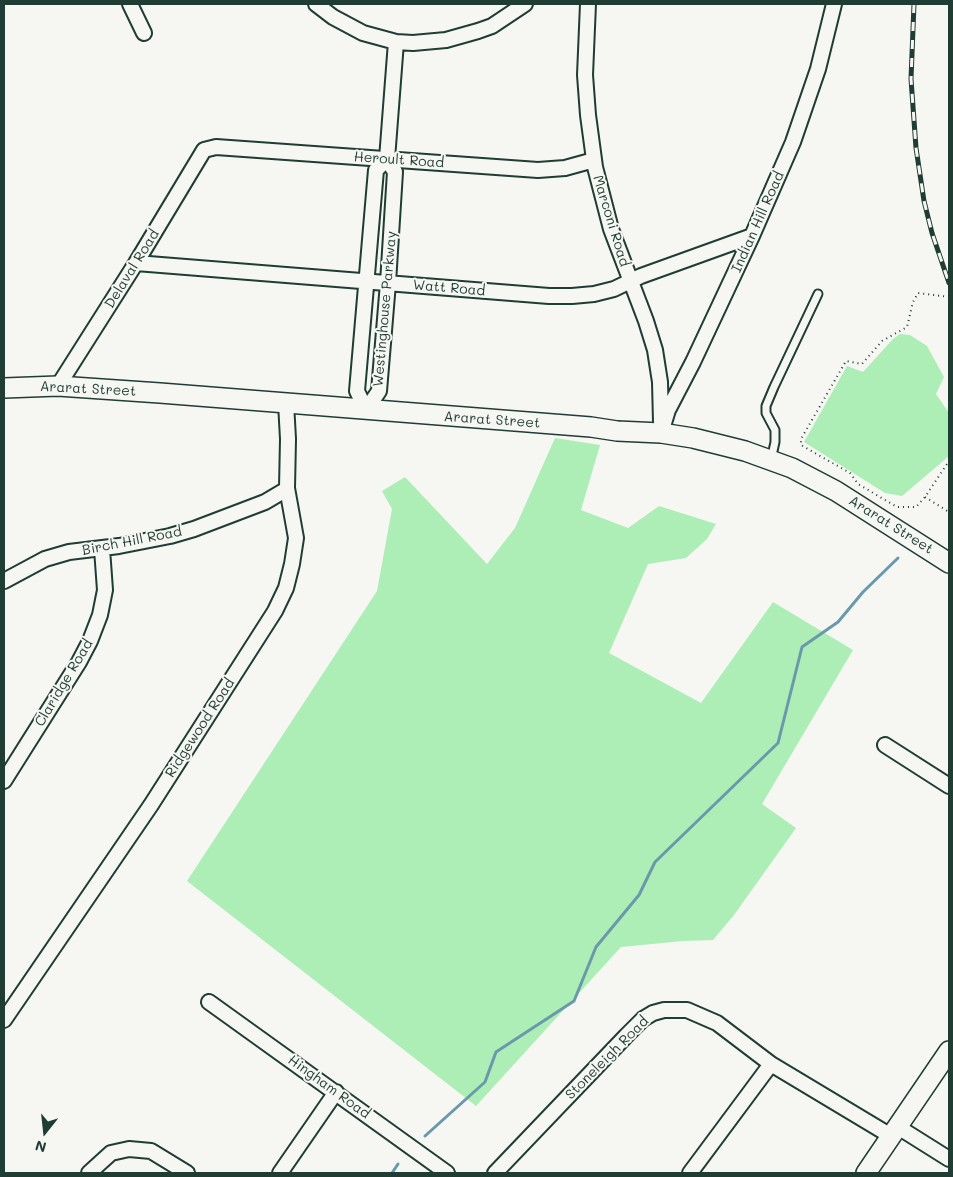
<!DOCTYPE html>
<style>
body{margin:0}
#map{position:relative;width:953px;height:1177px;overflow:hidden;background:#f6f6f2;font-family:Mali,sans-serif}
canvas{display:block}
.frame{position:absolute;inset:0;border:5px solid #1f3d34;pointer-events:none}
.north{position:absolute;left:20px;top:1107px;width:50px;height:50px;-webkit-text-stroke:4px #f6f6f2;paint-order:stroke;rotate:196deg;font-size:14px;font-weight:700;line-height:20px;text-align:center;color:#1f3d34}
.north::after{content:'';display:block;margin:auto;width:18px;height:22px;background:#1f3d34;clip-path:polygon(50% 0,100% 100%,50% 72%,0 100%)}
</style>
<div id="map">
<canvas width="953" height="1177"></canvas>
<div class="frame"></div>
<div class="north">N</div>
</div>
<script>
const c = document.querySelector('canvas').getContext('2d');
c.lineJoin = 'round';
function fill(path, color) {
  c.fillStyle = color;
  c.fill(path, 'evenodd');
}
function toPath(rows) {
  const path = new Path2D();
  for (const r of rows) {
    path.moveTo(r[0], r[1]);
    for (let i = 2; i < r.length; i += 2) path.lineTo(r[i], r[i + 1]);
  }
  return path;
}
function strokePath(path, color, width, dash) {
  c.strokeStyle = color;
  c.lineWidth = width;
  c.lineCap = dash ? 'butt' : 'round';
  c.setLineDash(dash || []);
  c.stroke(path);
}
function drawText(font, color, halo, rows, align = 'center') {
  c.font = font + ' Mali,sans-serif';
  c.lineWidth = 4;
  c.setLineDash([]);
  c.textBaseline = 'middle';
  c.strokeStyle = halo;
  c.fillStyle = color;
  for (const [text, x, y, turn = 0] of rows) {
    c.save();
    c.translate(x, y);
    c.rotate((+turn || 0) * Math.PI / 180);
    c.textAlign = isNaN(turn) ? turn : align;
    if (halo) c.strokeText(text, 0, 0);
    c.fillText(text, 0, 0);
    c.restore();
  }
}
const green = toPath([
 [900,334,910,335,927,346,944,377,936,394,949,413,949,456,902,496,885,493,804,442,847,366,863,372,893,339],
 [555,438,600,445,581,510,628,528,659,506,716,524,707,539,686,558,648,564,609,653,701,703,773,602,853,650,762,804,796,828,734,915,713,940,683,941,621,947,476,1106,187,881,377,591,392,509,382,491,405,477,487,564,515,528]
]);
const stream = toPath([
 [425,1136,485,1082,496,1052,574,1001,596,947,639,895,655,862,778,743,802,647,838,622,863,592,898,558],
 [392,1173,398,1164]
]);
const path = toPath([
 [949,297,918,293,913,302,907,327,882,341,862,364,846,361,801,439,801,445,850,473,858,484,897,507,916,507,925,497,949,461],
 [925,497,949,512]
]);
const lane = toPath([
 [771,460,775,442,775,430,766,413,766,406,774,387,818,294]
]);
const street = toPath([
 [130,4,144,33],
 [316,4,333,17,363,33,396,42,413,43,446,40,478,31,492,26,525,4],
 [588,4,585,75,588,115,595,167,611,229,646,321,655,350,660,382,661,422],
 [136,263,549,296,572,296,594,294,614,289,641,276,752,236],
 [58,386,136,263,204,150,216,147,538,170,565,168,594,160],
 [366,410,357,391,376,170,387,159,396,42],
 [366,410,379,391,388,283,395,172,387,159],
 [661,433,668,410,693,362,752,236,793,142,818,69,834,4],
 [4,581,45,559,69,552,119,546,170,536,194,529,265,502,287,489,287,488],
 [885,745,949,786],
 [4,781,79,662,90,641,100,615,105,590,102,549],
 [209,1002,447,1173],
 [4,1020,151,805,275,611,286,588,292,564,296,538,287,488,288,439,286,403],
 [898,1127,949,1159],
 [89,1173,111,1153,129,1149,151,1151,187,1173],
 [280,1173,336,1092],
 [495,1173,626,1036,643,1019,653,1013,664,1010,687,1010,717,1023,771,1064,891,1136],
 [690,1173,771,1064]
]);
const secondary = toPath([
 [4,388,58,386,160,393,591,427,617,431,661,433,693,438,745,451,792,468,836,491,949,563],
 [866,1173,949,1051]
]);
const rail = toPath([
 [914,4,911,79,916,148,924,201,932,233,949,283]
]);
const streetNames = [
 ["Heroult Road",399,160,4],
 ["Marconi Road",611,221,73],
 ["Indian Hill Road",758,222,-66],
 ["Delaval Road",132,269,-58],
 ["Watt Road",449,288,5],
 ["Westinghouse Parkway",385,309,-85],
 ["Ararat Street",88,389,3],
 ["Ararat Street",492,420,4],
 ["Ararat Street",891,525,32],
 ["Birch Hill Road",132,541,-11],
 ["Claridge Road",64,683,-59],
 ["Ridgewood Road",200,728,-57],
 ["Stoneleigh Road",607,1058,-45],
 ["Hingham Road",329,1087,36]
];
fill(green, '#adeeb6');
strokePath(stream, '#6a99ac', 3);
strokePath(lane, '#1f3d34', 11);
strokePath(street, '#1f3d34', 18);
strokePath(secondary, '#1f3d34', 22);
strokePath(path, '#1f3d34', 2, [1, 4]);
strokePath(lane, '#f6f6f2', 7);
strokePath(street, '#f6f6f2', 14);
strokePath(secondary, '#f6f6f2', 19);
strokePath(rail, '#1f3d34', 5);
strokePath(rail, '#f6f6f2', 3, [9]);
drawText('14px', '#1f3d34', '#f6f6f2', streetNames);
</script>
